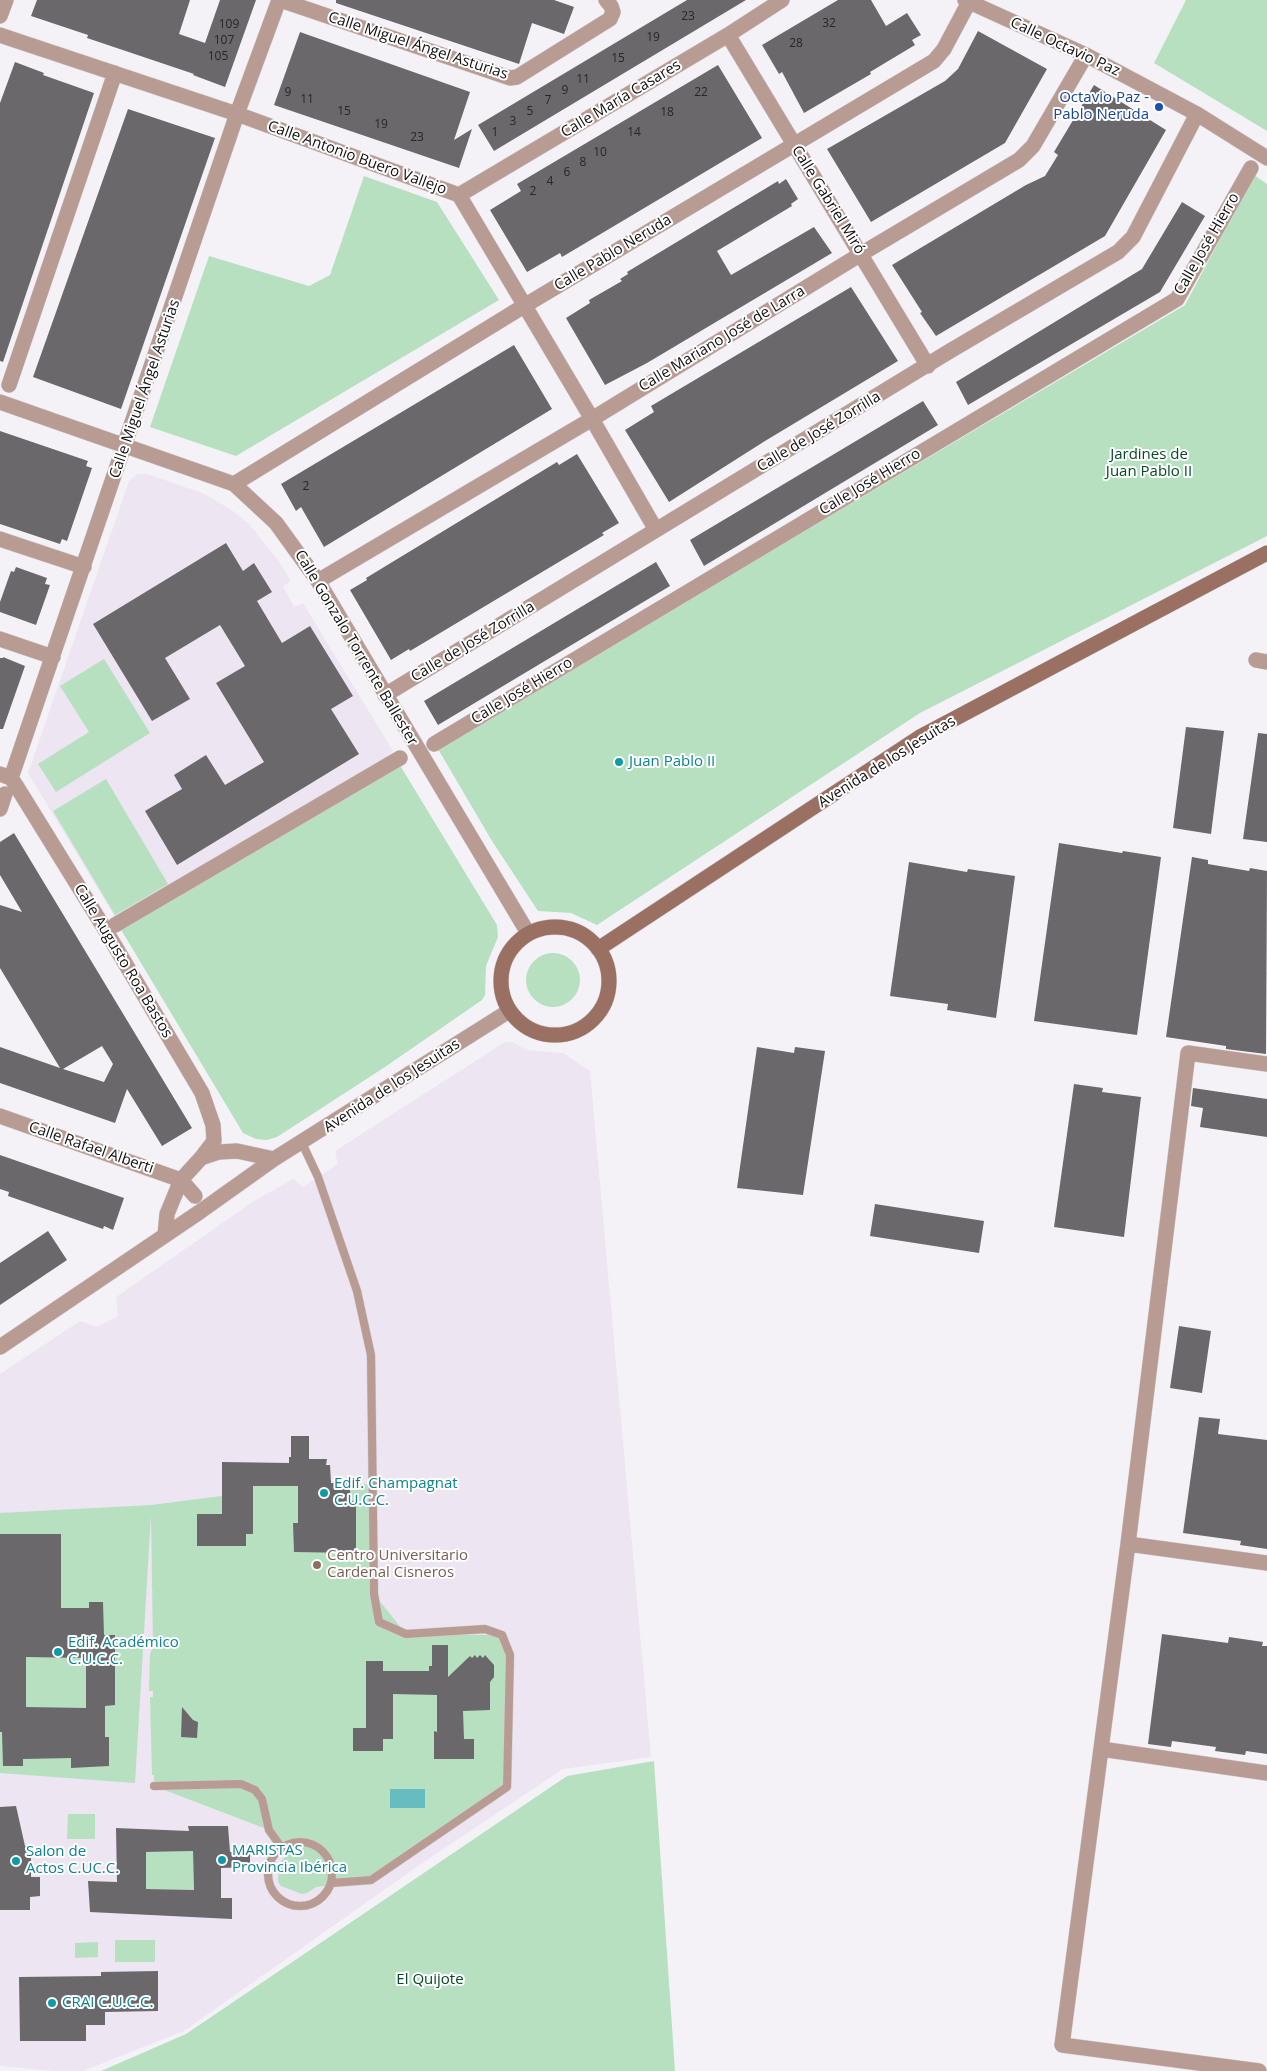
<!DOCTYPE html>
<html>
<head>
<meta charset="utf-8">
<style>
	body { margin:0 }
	canvas { display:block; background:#f5f2f7 }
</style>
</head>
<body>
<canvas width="1267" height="2071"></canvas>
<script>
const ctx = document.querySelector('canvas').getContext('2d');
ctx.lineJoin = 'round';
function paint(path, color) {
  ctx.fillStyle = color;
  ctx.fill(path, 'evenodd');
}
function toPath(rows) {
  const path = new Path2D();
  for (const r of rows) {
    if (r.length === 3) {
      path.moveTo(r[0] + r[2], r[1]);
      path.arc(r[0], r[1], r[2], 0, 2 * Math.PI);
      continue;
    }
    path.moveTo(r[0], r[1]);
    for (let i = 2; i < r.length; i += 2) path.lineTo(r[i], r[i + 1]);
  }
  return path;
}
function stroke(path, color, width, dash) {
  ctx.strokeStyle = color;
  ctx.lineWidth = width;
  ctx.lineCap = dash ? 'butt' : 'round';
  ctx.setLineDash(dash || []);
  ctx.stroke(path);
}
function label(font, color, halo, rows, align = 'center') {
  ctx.font = font + ' "Open Sans",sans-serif';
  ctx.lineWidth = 4;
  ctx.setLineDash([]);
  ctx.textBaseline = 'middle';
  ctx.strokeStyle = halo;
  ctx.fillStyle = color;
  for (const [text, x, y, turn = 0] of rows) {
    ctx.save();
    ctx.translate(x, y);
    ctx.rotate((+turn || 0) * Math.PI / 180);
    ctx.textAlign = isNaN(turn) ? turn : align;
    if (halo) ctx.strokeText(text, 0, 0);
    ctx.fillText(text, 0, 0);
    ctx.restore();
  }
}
const built = toPath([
	[137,474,148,474,202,493,229,508,249,524,278,560,291,581,283,586,294,607,303,603,393,751,385,758,116,919,28,773,129,481],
	[505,1042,512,1042,528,1050,563,1053,590,1071,651,1757,563,1769,418,1866,184,2031,83,2071,55,2071,0,2066,0,1374,80,1321,97,1327,118,1316,116,1297,254,1201,293,1179,303,1187,338,1164,335,1151]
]);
const green = toPath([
	[1186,0,1267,0,1267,131,1154,63],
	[1254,175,1267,184,1267,536,920,713,597,925,571,913,538,911,492,841,438,749,1185,305],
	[364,176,437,202,499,300,236,456,150,427,209,256,309,286,330,275],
	[104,659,150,733,56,792,38,764,89,732,60,686],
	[398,762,497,925,498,937,486,966,485,995,482,1000,385,1067,277,1137,267,1140,256,1139,243,1133,120,928],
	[106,779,168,884,115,915,53,811],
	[553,980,27],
	[372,1484,374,1594,406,1634,502,1635,510,1655,507,1787,371,1880,316,1887,307,1893,302,1894,281,1886,278,1882,279,1866,282,1860,287,1855,269,1830,154,1786,154,1775,152,1775,150,1697,153,1697,153,1691,149,1691,150,1654,153,1647,151,1515,135,1783,0,1773,0,1513,151,1505,253,1492,253,1486],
	[654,1761,675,2071,101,2071,186,2034,567,1776],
	[68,1814,95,1814,95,1839,67,1839],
	[193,1851,194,1890,146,1889,146,1852],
	[115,1940,155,1940,155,1962,115,1962],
	[98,1942,98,1957,75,1958,75,1943]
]);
const water = toPath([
	[390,1789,425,1789,425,1808,390,1808]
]);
const building = toPath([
	[37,0,190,0,179,34,205,43,220,0,256,0,225,87,193,75,194,74,87,38,88,35,31,16],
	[336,0,554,0,574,7,564,34,532,23,519,64,336,3],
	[687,0,746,0,494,151,478,125],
	[838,0,871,0,886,26,907,13,921,35,912,40,915,45,870,72,871,74,804,113,782,72,779,74,762,45],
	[978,31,1047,69,1005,143,871,222,827,149,945,81,958,69],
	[300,32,470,92,454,140,472,129,459,168,274,105],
	[15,62,44,73,43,75,94,93,3,362,0,361,0,103],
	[718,65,762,138,562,257,560,253,527,272,490,210,521,191,517,184],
	[1094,85,1166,130,1105,236,936,336,920,313,922,312,892,265,1026,185,1045,176,1058,155,1054,152],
	[128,109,215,138,121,409,33,377],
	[786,179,798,199,791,204,792,206,717,251,731,275,814,227,832,253,647,363,605,385,566,318,590,303,589,300,622,281,620,279,628,274,627,272,778,181,779,184],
	[1182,202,1205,216,1160,292,968,405,956,382,1142,269],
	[851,287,898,361,765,441,669,502,625,430,654,412,651,406],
	[514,345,552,409,324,547,301,507,296,511,281,484],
	[923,401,938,425,704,566,690,540],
	[0,431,88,461,86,466,92,468,67,541,62,539,60,544,0,524],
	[577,454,619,523,602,533,604,535,410,651,409,649,391,660,350,590,367,580,366,578,557,462,559,465],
	[226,543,243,571,254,563,272,592,257,601,282,643,310,626,353,696,331,709,359,754,177,865,145,811,182,789,174,775,206,755,225,785,264,762,216,683,245,666,220,625,165,658,190,699,152,721,93,624],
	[656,562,670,586,438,725,424,701],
	[16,567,47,578,45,584,50,585,36,625,0,612,0,602,11,571,14,572],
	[3,657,25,666,3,729,0,729,0,658,3,658],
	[1186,727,1224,731,1211,834,1173,828],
	[1258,733,1267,734,1267,842,1243,839],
	[14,833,192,1128,162,1146,127,1089,115,1123,0,1083,0,1047,60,1068,0,968,0,905,22,912,0,875,0,842],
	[102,1046,113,1064,104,1082,63,1069],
	[1059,843,1122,853,1123,851,1161,857,1137,1035,1034,1021],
	[1192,857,1208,860,1208,864,1249,871,1250,868,1267,871,1266,1054,1226,1049,1226,1046,1166,1037],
	[909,862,967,872,968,869,1015,876,996,1018,947,1010,948,1004,890,996],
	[757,1047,794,1053,795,1047,825,1051,803,1195,737,1188],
	[1074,1084,1103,1088,1102,1092,1141,1097,1124,1237,1054,1227],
	[1193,1088,1267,1099,1267,1137,1200,1127,1203,1108,1191,1106],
	[0,1155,124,1198,113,1230,104,1226,103,1229,8,1196,9,1192,0,1189],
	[875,1204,984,1221,979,1253,870,1236],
	[48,1231,67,1260,0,1305,0,1263],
	[1179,1326,1211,1331,1202,1393,1170,1388],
	[1199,1417,1220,1419,1218,1434,1267,1440,1267,1549,1240,1545,1241,1541,1183,1533],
	[291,1436,309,1436,309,1459,327,1459,326,1465,330,1465,331,1483,350,1483,350,1500,356,1502,356,1553,294,1552,293,1523,298,1523,298,1486,253,1486,253,1534,246,1534,246,1546,197,1546,197,1514,222,1514,222,1462,289,1463,289,1457,291,1457],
	[0,1534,61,1534,61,1608,89,1608,89,1602,103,1602,104,1635,115,1635,115,1705,105,1706,105,1737,109,1737,109,1766,71,1768,71,1758,23,1759,23,1766,3,1766,2,1732,0,1732],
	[26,1657,86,1658,86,1708,26,1707],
	[1162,1634,1228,1643,1229,1637,1263,1642,1262,1646,1267,1646,1267,1754,1246,1751,1245,1755,1215,1751,1216,1747,1172,1741,1171,1747,1148,1744],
	[432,1645,448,1645,448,1677,470,1656,472,1658,475,1655,477,1658,480,1655,483,1658,485,1655,494,1665,494,1677,490,1682,490,1710,463,1711,464,1739,474,1739,474,1759,434,1759,434,1731,437,1732,437,1695,393,1694,393,1739,383,1739,383,1751,353,1751,353,1728,366,1728,366,1661,383,1661,383,1671,429,1671,429,1666,432,1666],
	[182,1707,193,1720,198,1722,197,1738,181,1737],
	[16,1806,25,1846,31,1846,31,1877,40,1877,40,1896,30,1897,30,1910,0,1910,0,1807],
	[188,1826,228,1826,230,1852,250,1852,250,1867,221,1868,221,1898,232,1898,232,1919,90,1912,88,1881,117,1882,116,1828,189,1831],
	[193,1851,194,1890,146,1889,146,1852],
	[158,1971,158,2011,105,2012,105,2025,86,2025,86,2041,20,2041,19,1977,101,1976,101,1972]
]);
const lane = toPath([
	[302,1143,318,1177,357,1291,371,1355,374,1594,379,1622,406,1634,485,1629,502,1635,510,1655,507,1787,371,1880,331,1883],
	[154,1786,241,1784,255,1790,262,1799,269,1830,282,1848],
	[300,1874,32]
]);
const street = toPath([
	[280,0,510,78,517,77,610,19,613,12,611,6,606,0],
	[965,0,1086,55,1197,114,1267,158],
	[0,16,6,0],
	[0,35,237,114,459,195,592,419,656,530],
	[728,35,928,366],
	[459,195,728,35,782,0],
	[9,385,115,73],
	[0,402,234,484,276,523,318,581,528,933],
	[234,484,524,306,934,61,944,49,969,2],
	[0,539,84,567],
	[318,581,592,419,861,254,1019,160,1033,146,1086,55],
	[0,639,53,657],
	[1256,660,1267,662],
	[385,695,950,351,1118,252,1133,237,1197,114],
	[434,744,1177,299,1251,168],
	[0,774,11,778,17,787,106,931,202,1093,213,1125,214,1141,201,1158],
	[11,778,237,114,279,0],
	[0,809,5,794],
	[115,925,400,758],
	[0,1116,181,1180,195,1196],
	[165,1235,167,1214,181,1180,201,1158,219,1152,237,1151,274,1159],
	[0,1347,201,1211,274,1159,509,1011],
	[1128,1544,1267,1563],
	[1101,1749,1267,1773],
	[1259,2071,1062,2045,1128,1544,1188,1053,1267,1064]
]);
const secondary = toPath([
	[555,981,54],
	[598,949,920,737,1267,553]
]);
const markers = [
	[1159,107,5,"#1a4fb4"],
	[619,762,5,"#0f9aa8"],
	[324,1493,5,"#0f9aa8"],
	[317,1565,5,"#8d6e63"],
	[58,1652,5,"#0f9aa8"],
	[222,1860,5,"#0f9aa8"],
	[16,1861,5,"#0f9aa8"],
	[52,2003,5,"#0f9aa8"]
];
const numberNames = [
	["23",688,17],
	["32",829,24],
	["109",229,25],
	["19",653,38],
	["107",224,41],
	["28",796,44],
	["105",218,57],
	["15",618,59],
	["11",583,80],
	["9",565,91],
	["9",288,93],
	["22",701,93],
	["11",307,100],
	["7",548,101],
	["15",344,112],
	["5",530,112],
	["18",667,113],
	["3",513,122],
	["19",381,125],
	["1",495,133],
	["14",634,133],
	["23",417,138],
	["10",600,153],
	["8",583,163],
	["6",567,173],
	["4",550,182],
	["2",533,192],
	["2",306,487]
];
const streetNames = [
	["Calle Miguel Ángel Asturias",418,46,18],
	["Calle Octavio Paz",1065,47,25],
	["Calle María Casares",621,99,-31],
	["Calle Antonio Buero Vallejo",357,158,20],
	["Calle Gabriel Miró",828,200,58],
	["Calle José Hierro",1207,244,-60],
	["Calle Pablo Neruda",613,253,-31],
	["Calle Mariano José de Larra",722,339,-31],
	["Calle Miguel Ángel Asturias",145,389,-71],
	["Calle de José Zorrilla",819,432,-31],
	["Calle José Hierro",870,482,-31],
	["Calle de José Zorrilla",473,642,-31],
	["Calle Gonzalo Torrente Ballester",356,648,59],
	["Calle José Hierro",522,691,-31],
	["Avenida de los Jesuitas",887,762,-32],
	["Calle Augusto Roa Bastos",123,961,59],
	["Avenida de los Jesuitas",392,1086,-33],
	["Calle Rafael Alberti",91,1148,19]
];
const transitNames = [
	["Octavio Paz -",1149,98],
	["Pablo Neruda",1149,115]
];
const parkNames = [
	["Jardines de",1149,455],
	["Juan Pablo II",1149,472],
	["El Quijote",430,1980]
];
const cultureNames = [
	["Juan Pablo II",629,762],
	["Edif. Champagnat",334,1484],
	["C.U.C.C.",334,1501],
	["Edif. Académico",68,1643],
	["C.U.C.C.",68,1660],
	["MARISTAS",232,1851],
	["Provincia Ibérica",232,1868],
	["Salon de",26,1852],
	["Actos C.UC.C.",26,1869],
	["CRAI C.U.C.C.",62,2003]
];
const educationNames = [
	["Centro Universitario",327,1556],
	["Cardenal Cisneros",327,1573]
];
paint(built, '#ede5f1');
paint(green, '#b6e0c0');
paint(water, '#66bcc1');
paint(building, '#6b686c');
stroke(lane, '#d1ced2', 9);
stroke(street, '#d1ced2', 16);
stroke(secondary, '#d1ced2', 16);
stroke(lane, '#b89b92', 8);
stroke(street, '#b89b92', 15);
stroke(secondary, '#9a7063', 15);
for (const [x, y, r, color] of markers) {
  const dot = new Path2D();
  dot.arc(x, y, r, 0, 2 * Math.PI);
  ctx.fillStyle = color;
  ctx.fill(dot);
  stroke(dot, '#fff', 2);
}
label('12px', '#282628', null, numberNames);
label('15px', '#111011', '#fff', streetNames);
label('15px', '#164399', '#fff', transitNames, 'right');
label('15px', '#044923', '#fff', parkNames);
label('15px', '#0d838f', '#fff', cultureNames, 'left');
label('15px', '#785e54', '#fff', educationNames, 'left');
</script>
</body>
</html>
